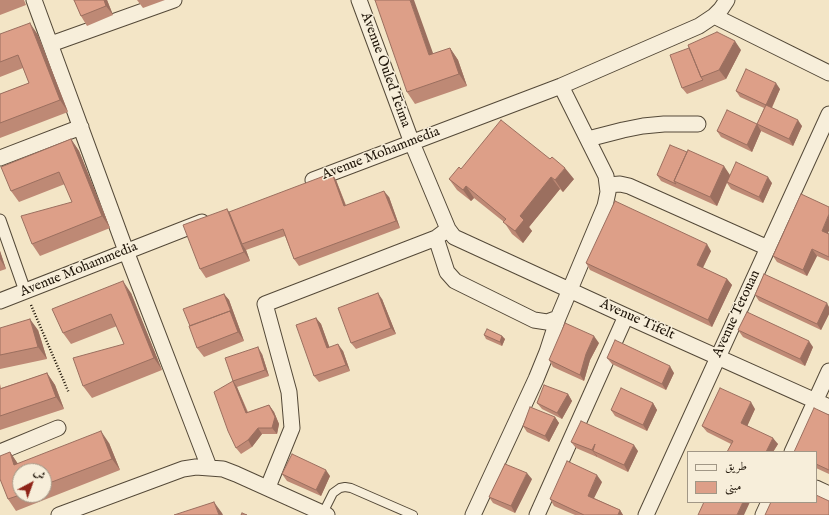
<!DOCTYPE html>
<html>
<head>
<meta charset="utf-8">
<style>
	body { margin:0 }
	#map { position:relative; width:829px; height:515px; overflow:hidden; background:#f3e5c6; font-family:"IM FELL English",Amiri,serif }
	canvas { display:block }
	.legend { position:absolute; left:687px; top:451px; width:130px; height:52px; box-sizing:border-box; background:#f7eeda; border:1px solid #a19786; margin:0; padding:5px 7px; list-style:none; font-size:12px; color:#1f1509 }
	.legend li { display:flex; align-items:center; gap:8px; height:20px }
	.legend b { width:20px; border:1px solid #a19786 }
	.north { position:absolute; left:12px; top:463px; width:40px; height:40px; box-sizing:border-box; background:#f7eeda; border:1px solid #a19786; border-radius:50%; rotate:41deg; font-size:11px; font-weight:700; line-height:16px; text-align:center; color:#1f1509 }
	.north::after { content:''; display:block; margin:auto; width:14px; height:18px; background:#8f2418; clip-path:polygon(50% 0,100% 100%,50% 72%,0 100%) }
</style>
</head>
<body>
<div id="map">
<canvas width="829" height="515"></canvas>
<ul class="legend">
<li><b style="height:5px;background:#f7eeda"></b>طريق</li>
<li><b style="height:11px;background:#dd9f88"></b>مبنى</li>
</ul>
<div class="north">ش</div>
</div>
<script>
const ctx = document.querySelector('canvas').getContext('2d');
ctx.lineJoin = 'round';
function toPath(rows) {
  const path = new Path2D();
  for (const r of rows) {
    path.moveTo(r[0], r[1]);
    for (let i = 2; i < r.length; i += 2) path.lineTo(r[i], r[i + 1]);
  }
  return path;
}
function stroke(path, color, width, dash) {
  ctx.strokeStyle = color;
  ctx.lineWidth = width;
  ctx.lineCap = dash ? 'butt' : 'round';
  ctx.setLineDash(dash || []);
  ctx.stroke(path);
}
function paint(path, color) {
  ctx.fillStyle = color;
  ctx.fill(path, 'evenodd');
}
function label(font, color, halo, rows, align = 'center') {
  ctx.font = font + ' "IM FELL English",serif';
  ctx.lineWidth = 3;
  ctx.setLineDash([]);
  ctx.textBaseline = 'middle';
  ctx.strokeStyle = halo;
  ctx.fillStyle = color;
  for (const [text, x, y, turn = 0] of rows) {
    ctx.save();
    ctx.translate(x, y);
    ctx.rotate((+turn || 0) * Math.PI / 180);
    ctx.textAlign = isNaN(turn) ? turn : align;
    if (halo) ctx.strokeText(text, 0, 0);
    ctx.fillText(text, 0, 0);
    ctx.restore();
  }
}
const path = toPath([
	[31,305,69,393]
]);
const service = toPath([
	[323,513,333,493,340,488,345,487,351,488,413,515]
]);
const pedestrian = toPath([
	[0,220,25,291]
]);
const minor = toPath([
	[34,0,126,251,209,467],
	[359,0,412,143,448,229,454,237,626,316,829,407],
	[714,16,829,73],
	[51,44,174,0],
	[588,139,623,130,643,126,664,124,698,124],
	[0,158,81,127],
	[313,180,561,86,699,26,714,16,721,9,727,0],
	[608,185,620,184,629,186,768,248],
	[436,238,447,272,455,281,534,320,547,322,558,318,605,206,608,192,606,176,561,86],
	[0,301,202,222],
	[0,452,58,428],
	[792,452,829,371],
	[268,487,292,428,289,392,265,304,436,238,444,232],
	[816,488,829,494],
	[59,515,183,469,196,467,223,469,236,474,327,515],
	[473,515,536,379,547,352,558,318],
	[537,515,626,316],
	[646,515,829,114],
	[763,515,769,502]
]);
const wall = toPath([
	[0,0,24,0,26,5,0,15],
	[74,0,107,0,113,15,87,26,81,16],
	[137,0,165,0,143,8],
	[0,34,38,35,68,112,0,138,0,94,29,83,23,68,0,77],
	[450,48,458,60,467,86,415,104,407,92,433,54],
	[741,50,726,79,687,94,682,88],
	[780,89,772,108,802,126,793,146,761,131,752,152,721,137,717,131,757,124,764,108,740,97,736,91],
	[71,139,79,151,110,228,40,256,32,244,72,202,65,184,19,202,11,191],
	[461,169,574,179,563,192,560,189,529,227,532,231,523,243,512,234,504,222,474,198,471,201,457,190,449,179],
	[657,175,730,175,772,183,763,203,731,189,727,183,717,206,661,181],
	[336,180,346,205,389,197,400,228,299,266,294,259,285,236,246,250,250,261,206,278,200,269,229,212],
	[828,233,829,234,829,261,817,256,807,276,777,262,773,256],
	[0,251,6,269,0,271],
	[711,251,703,268,727,279,732,285,712,327,590,270,586,263],
	[131,293,162,370,92,398,83,386,124,344,117,326,71,344,63,333],
	[224,294,229,300,244,341,204,357,197,348],
	[755,295,829,307,829,314,821,330,759,301],
	[382,299,396,334,356,349,351,343],
	[316,318,321,324,329,347,343,351,350,371,319,382,314,376],
	[0,328,38,330,47,359,0,369],
	[738,330,813,347,805,366,743,337],
	[484,335,502,336,505,339,502,346,486,339],
	[599,343,590,360,584,381,553,367,549,360],
	[262,354,269,376,237,387,248,412,269,405,274,412,279,424,277,434,262,434,252,447,241,454,236,448,233,381],
	[607,358,674,373,666,390,612,364],
	[47,373,55,385,64,409,0,430,0,384,1,388],
	[568,394,572,401,562,419,542,409,537,403],
	[653,403,657,410,647,431,615,416,611,410],
	[755,409,747,425,778,444,773,452,727,452,731,444,707,432,702,426],
	[829,415,829,474,816,468,816,452],
	[555,417,559,423,549,442,527,432,523,426],
	[571,442,638,451,628,472,597,457,597,456,597,457,576,448],
	[109,443,120,470,16,511,8,499,10,452,18,464],
	[20,471,44,471,44,495,20,495],
	[282,474,330,476,321,496,287,481],
	[532,479,515,513,493,503,489,497],
	[602,482,594,498,620,510,623,515,575,515,554,506,550,499]
]);
const shadedWall = toPath([
	[104,0,107,0,113,15,106,6],
	[410,0,414,0,438,67,429,55],
	[30,23,38,35,68,112,60,100],
	[735,41,741,50,726,79,719,70],
	[450,48,458,60,467,86,459,74],
	[776,83,780,89,770,111,766,105],
	[798,120,802,126,793,146,789,139],
	[757,124,761,131,752,152,747,145],
	[71,139,79,151,110,228,102,216],
	[724,166,730,175,717,206,710,197],
	[565,168,574,179,563,192,555,180],
	[332,173,336,180,348,212,344,206],
	[551,177,560,189,529,227,532,231,523,243,515,231,520,216],
	[768,177,772,183,763,203,759,197],
	[466,186,474,198,471,201,463,190],
	[384,191,389,197,400,228,396,221],
	[227,209,234,218,242,244,246,250,250,261,244,252],
	[829,214,829,231,826,237,822,231],
	[707,244,711,251,701,271,697,265],
	[812,249,817,256,807,276,803,270],
	[0,251,6,269,0,259],
	[727,279,732,285,712,327,708,320],
	[123,281,131,293,162,370,154,358],
	[378,293,382,299,396,334,391,328],
	[224,294,229,300,244,341,238,332],
	[827,303,829,307,829,314,821,330,817,324],
	[316,318,321,324,332,354,327,348],
	[30,319,38,330,47,359,38,347],
	[502,336,505,339,502,346,500,342],
	[594,336,599,343,590,360,584,381,580,375,586,354],
	[809,341,813,347,805,366,800,359],
	[338,344,343,351,350,371,346,365],
	[258,347,262,354,269,376,265,370],
	[670,366,674,373,666,390,662,384],
	[47,373,55,385,64,409,56,397],
	[233,381,237,387,250,419,246,413],
	[568,394,572,401,562,419,557,413],
	[751,402,755,409,746,429,741,423],
	[653,403,657,410,647,431,643,425],
	[269,405,274,412,279,424,277,434,272,428],
	[555,417,559,423,549,442,545,436],
	[258,428,262,434,252,447,248,440],
	[101,431,109,443,120,470,112,459],
	[773,438,778,444,773,452,766,452],
	[595,444,593,451,597,456,597,457,592,450],
	[634,445,638,451,628,472,624,465],
	[10,452,18,464,14,465],
	[326,470,330,476,321,496,316,490],
	[527,473,532,479,515,513,511,506],
	[597,475,602,482,592,502,588,496],
	[214,502,222,513,223,515,219,515],
	[743,502,750,502,744,515,737,515],
	[620,510,623,515,618,515]
]);
const building = toPath([
	[74,0,104,0,106,6,81,16,74,0],
	[375,0,410,0,429,55,450,48,459,74,407,92,375,0],
	[30,23,60,100,0,123,0,94,29,83,18,55,0,62,0,34,30,23],
	[717,32,735,41,719,70,701,77,688,45,717,32],
	[689,48,701,77,703,80,682,88,670,55,689,48],
	[746,69,776,83,766,105,736,91,746,69],
	[766,105,798,120,789,139,757,124,766,105],
	[727,110,757,124,747,145,717,131,727,110],
	[501,120,550,159,552,157,565,168,555,180,551,177,520,216,524,220,515,231,503,222,506,219,466,186,463,190,449,179,459,167,461,169,501,120],
	[71,139,102,216,32,244,21,216,72,202,59,172,11,191,1,167,71,139],
	[670,145,687,152,674,181,676,184,657,175,670,145],
	[688,150,724,166,710,197,674,181,688,150],
	[736,162,768,177,759,197,727,182,736,162],
	[332,173,344,206,384,191,396,221,294,259,283,229,242,244,229,212,332,173],
	[801,194,829,207,829,214,822,231,829,234,829,257,812,249,803,270,773,256,801,194],
	[615,201,707,244,697,265,727,279,708,320,586,263,615,201],
	[227,209,244,252,200,269,183,225,227,209],
	[764,274,827,303,817,324,755,295,764,274],
	[123,281,154,358,83,386,73,358,124,344,111,314,63,333,52,309,123,281],
	[378,293,391,328,351,343,338,308,378,293],
	[224,294,232,314,230,311,190,326,183,309,224,294],
	[230,311,238,332,197,348,189,326,230,311],
	[747,312,809,341,800,359,738,330,747,312],
	[316,318,327,348,338,344,346,365,314,376,296,325,316,318],
	[30,319,38,347,0,355,0,328,30,319],
	[565,323,594,336,586,354,580,375,549,360,565,323],
	[487,329,502,336,500,342,484,335,487,329],
	[615,340,670,366,662,384,607,358,615,340],
	[258,347,265,370,233,381,225,358,258,347],
	[47,373,56,397,0,416,0,389,47,373],
	[233,381,246,413,269,405,275,417,272,428,258,428,248,440,236,448,228,431,214,392,233,381],
	[544,385,568,394,557,413,537,403,544,385],
	[621,388,653,403,643,425,611,410,621,388],
	[720,388,751,402,741,423,773,438,766,452,727,452,733,441,702,426,720,388],
	[530,407,555,417,545,436,523,426,530,407],
	[814,408,829,415,829,470,816,464,816,452,794,452,814,408],
	[581,421,634,445,624,465,593,451,595,444,592,450,571,442,581,421],
	[101,431,112,459,44,485,44,471,20,471,20,495,8,499,0,479,0,456,10,452,14,465,101,431],
	[292,454,326,470,316,490,282,474,292,454],
	[567,461,597,475,588,496,620,510,618,515,584,515,550,499,567,461],
	[505,464,527,473,511,506,489,497,505,464],
	[816,495,829,501,829,515,765,515,771,502,816,502,816,495],
	[214,502,219,515,174,515,214,502],
	[704,502,743,502,737,515,698,515,704,502],
	[242,513,247,515,241,515,242,513]
]);
const streetNames = [
	["Avenue Ouled Teima",385,70,70],
	["Avenue Mohammedia",381,154,-21],
	["Avenue Mohammedia",79,270,-22],
	["Avenue Tetouan",737,314,-65],
	["Avenue Tifelt",637,320,24]
];
stroke(service, '#544938', 10);
stroke(pedestrian, '#544938', 13);
stroke(minor, '#544938', 17);
stroke(path, '#1f1509', 2.5, [1, 2]);
stroke(service, '#f7eeda', 8);
stroke(pedestrian, '#f7eeda', 11);
stroke(minor, '#f7eeda', 15);
paint(wall, '#be8975');
paint(shadedWall, '#9b6f5f');
paint(building, '#dd9f88');
stroke(building, '#9b6f5f', 1);
label('14px', '#1f1509', '#f7eeda', streetNames);
</script>
</body>
</html>
